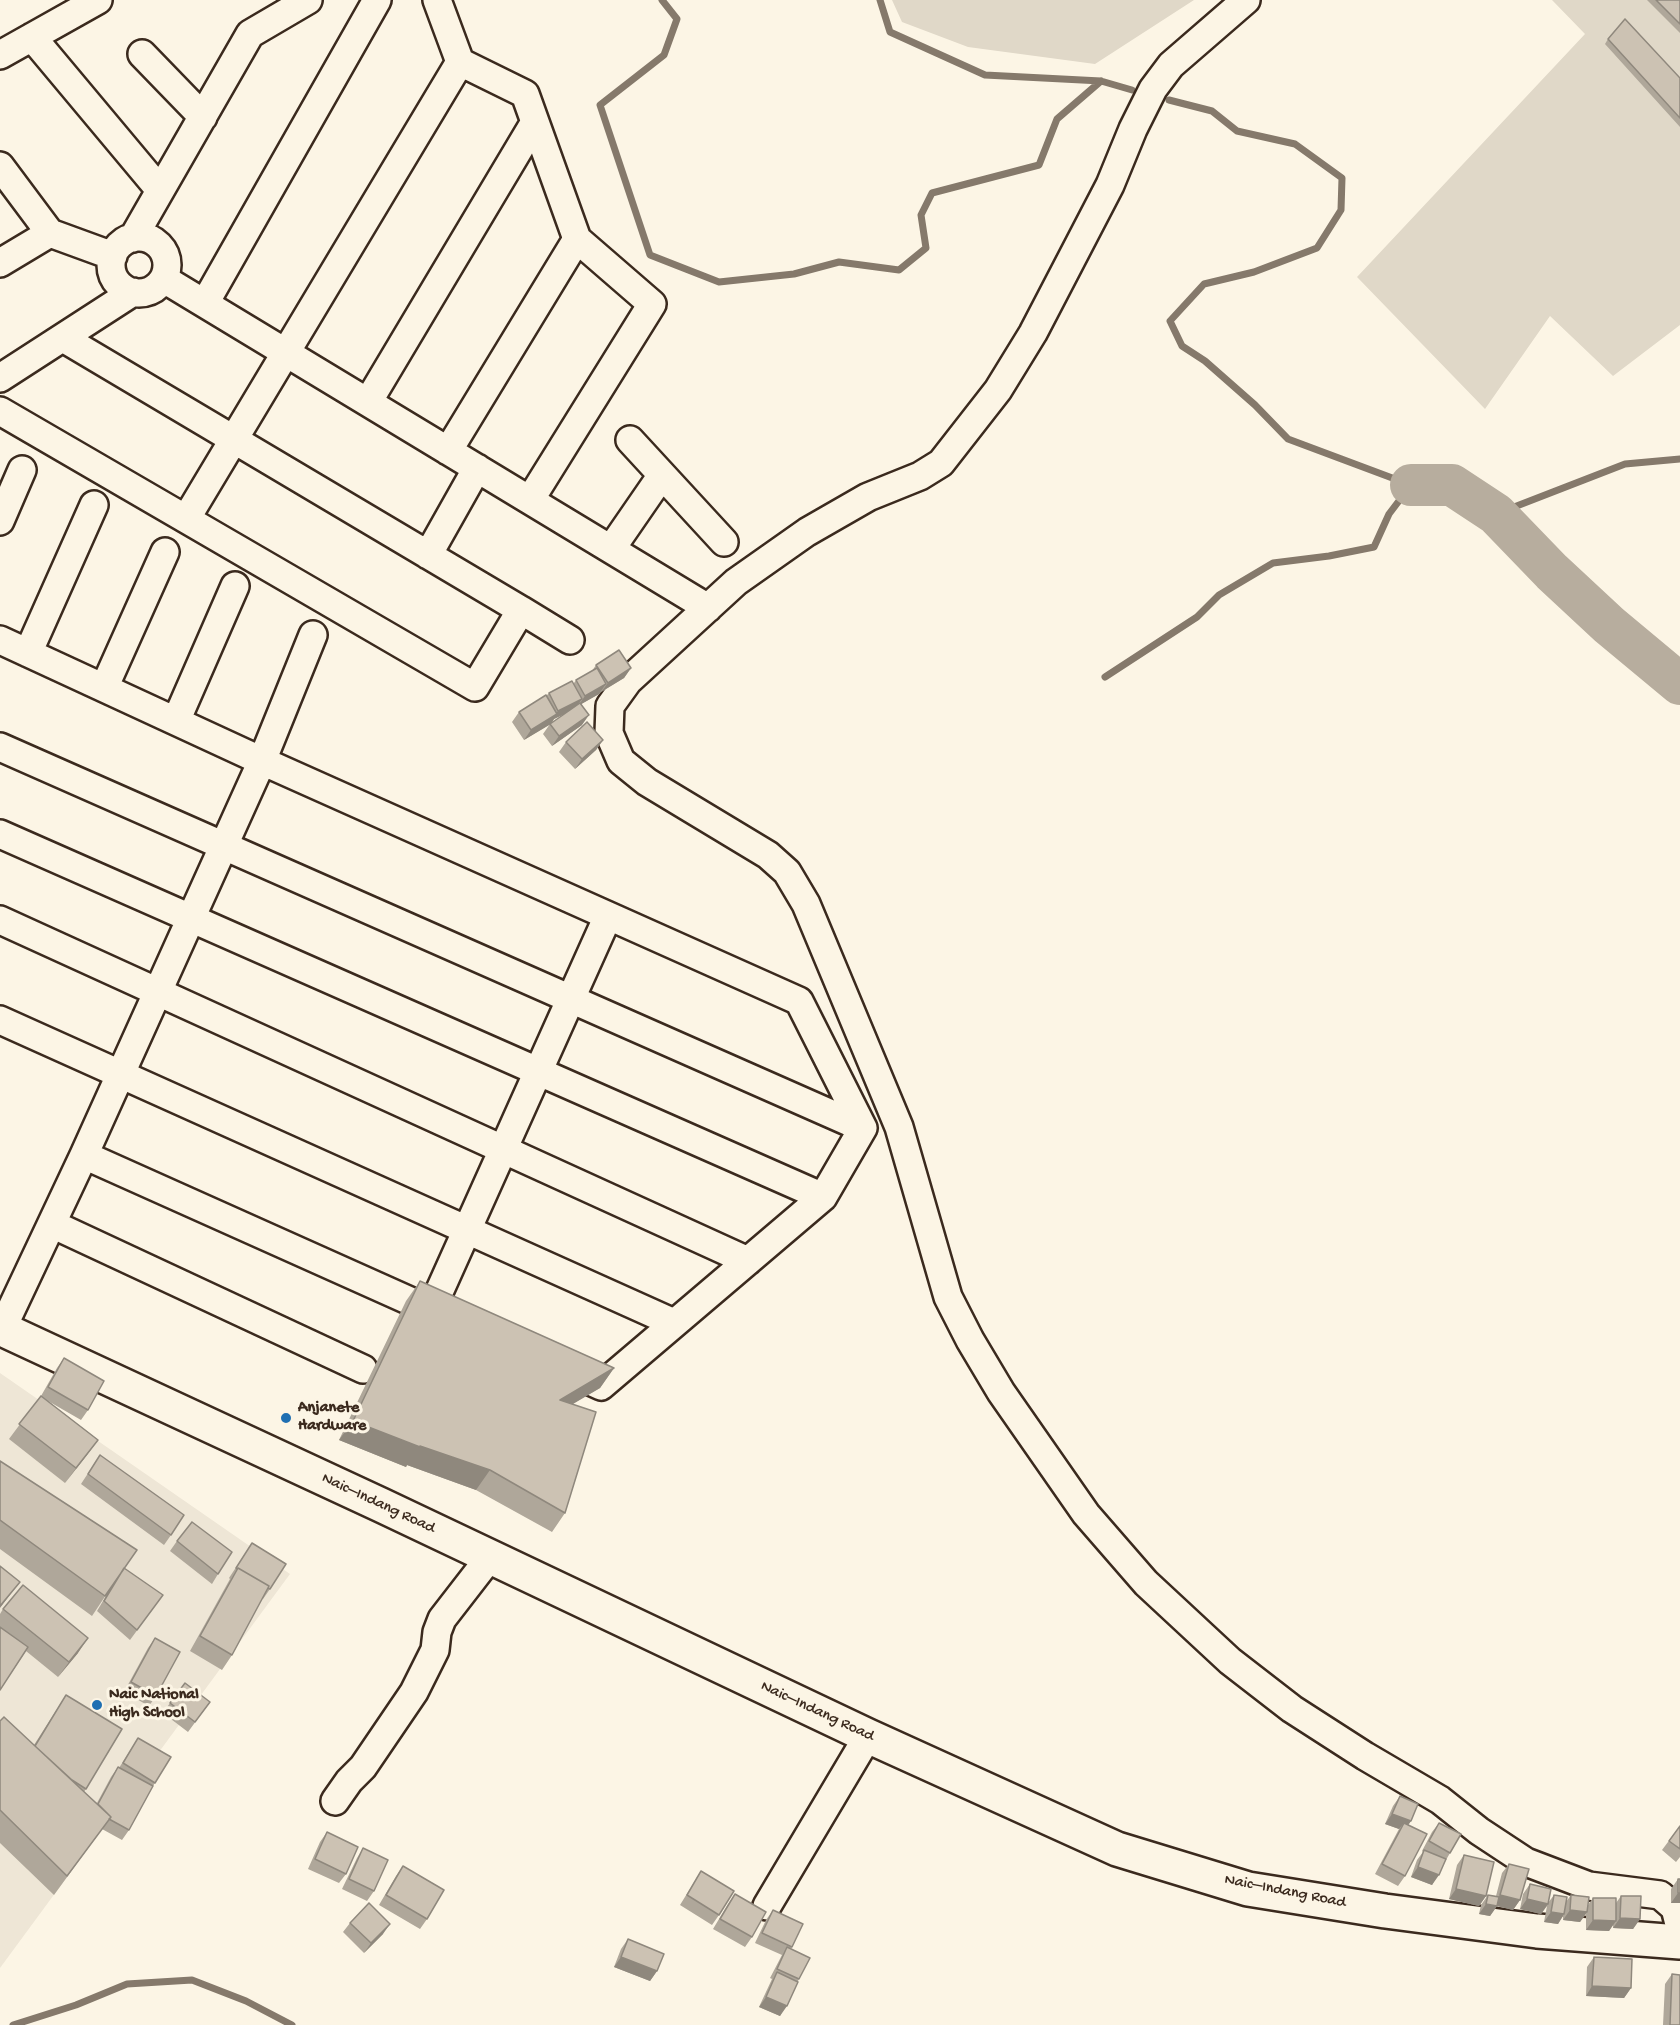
<!DOCTYPE html>
<html>
<head>
<meta charset="utf-8">
<style>
	body { margin:0 }
	canvas { display:block; background:#fcf5e5 }
</style>
</head>
<body>
<canvas width="1680" height="2025"></canvas>
<script>
const ctx = document.querySelector('canvas').getContext('2d');
ctx.lineJoin = 'round';
function paint(path, color) {
  ctx.fillStyle = color;
  ctx.fill(path, 'evenodd');
}
function toPath(rows) {
  const path = new Path2D();
  for (const r of rows) {
    if (r.length === 3) {
      path.moveTo(r[0] + r[2], r[1]);
      path.arc(r[0], r[1], r[2], 0, 2 * Math.PI);
      continue;
    }
    path.moveTo(r[0], r[1]);
    for (let i = 2; i < r.length; i += 2) path.lineTo(r[i], r[i + 1]);
  }
  return path;
}
function stroke(path, color, width, dash) {
  ctx.strokeStyle = color;
  ctx.lineWidth = width;
  ctx.lineCap = dash ? 'butt' : 'round';
  ctx.setLineDash(dash || []);
  ctx.stroke(path);
}
function label(font, color, halo, rows, align = 'center') {
  ctx.font = font + ' "Gochi Hand",sans-serif';
  ctx.lineWidth = 6;
  ctx.setLineDash([]);
  ctx.textBaseline = 'middle';
  ctx.strokeStyle = halo;
  ctx.fillStyle = color;
  for (const [text, x, y, turn = 0] of rows) {
    ctx.save();
    ctx.translate(x, y);
    ctx.rotate((+turn || 0) * Math.PI / 180);
    ctx.textAlign = isNaN(turn) ? turn : align;
    if (halo) ctx.strokeText(text, 0, 0);
    ctx.fillText(text, 0, 0);
    ctx.restore();
  }
}
const built = toPath([
	[0,1373,290,1574,0,1968]
]);
const green = toPath([
	[892,0,1194,0,1095,64,968,47,902,22],
	[1552,0,1680,0,1680,325,1613,376,1550,316,1485,409,1357,277,1585,34]
]);
const stream = toPath([
	[662,0,677,19,664,55,600,105,650,255,719,282,794,274,839,262,899,270,926,248,921,215,932,193,1039,165,1057,119,1101,81],
	[880,0,890,32,985,75,1101,81,1132,90],
	[1496,514,1625,464,1680,459],
	[1105,677,1197,617,1219,595,1273,563,1329,556,1374,547,1389,514,1411,485,1288,439,1255,405,1205,361,1182,346,1170,321,1204,284,1254,272,1317,248,1341,210,1342,178,1295,144,1237,131,1212,111,1169,100],
	[13,2025,76,2005,127,1984,192,1980,246,2001,292,2025]
]);
const river = toPath([
	[1411,485,1452,485,1496,514,1552,572,1609,625,1680,684]
]);
const minor = toPath([
	[437,0,460,62,525,94,577,239,652,304,530,500],
	[1246,0,1171,65,1153,89,1133,129,1110,185,1033,333,998,390,941,463,920,476,868,497,807,532,736,582,628,681,610,706,609,733,621,761,647,782,768,855,787,872,806,904,899,1127,948,1297,970,1340,1001,1392,1086,1514,1146,1583,1230,1661,1292,1709,1365,1756,1440,1800,1479,1831,1526,1862,1589,1886,1660,1895,1675,1908,1680,1928],
	[32,37,160,190],
	[142,54,203,117],
	[0,55,98,0],
	[0,166,50,233,113,256],
	[139,265,28],
	[133,238,250,34,308,0],
	[0,263,50,233],
	[164,279,708,608],
	[205,303,377,0],
	[0,378,133,292],
	[368,402,535,122],
	[0,411,475,687,521,610,63,338],
	[630,440,724,542],
	[448,451,577,239],
	[186,519,460,62],
	[0,521,22,470],
	[611,549,662,475],
	[428,555,477,468],
	[521,610,570,640],
	[0,640,262,761,799,1001,863,1128,823,1197,601,1386,570,1372],
	[28,653,94,505],
	[104,688,165,552],
	[176,721,235,586],
	[0,747,863,1128],
	[0,834,823,1197],
	[0,920,748,1261],
	[0,1020,674,1323],
	[84,1155,439,1314],
	[52,1224,363,1369],
	[431,1310,608,916],
	[2,1329,84,1155,262,761,313,635],
	[335,1801,349,1781,363,1767,414,1692,435,1650,437,1632,442,1619,490,1557],
	[767,1906,868,1736]
]);
const secondary = toPath([
	[0,1328,381,1505,868,1736,1117,1849,1248,1889,1385,1911,1537,1931,1680,1942]
]);
const wall = toPath([
	[1647,0,1680,0,1680,33],
	[1608,39,1680,78,1680,127,1605,44],
	[596,665,631,668,624,678,601,692,599,694,581,704,582,725,552,746,543,734,550,724,524,740,512,722,519,712,546,696,549,693,574,683,576,680,592,671],
	[564,714,551,724,554,719],
	[603,740,596,750,575,769,559,752,566,742],
	[420,1281,614,1368,600,1388,572,1404,565,1513,552,1532,476,1490,407,1465,406,1467,339,1440,406,1301],
	[64,1358,88,1410,81,1420,48,1401,98,1440,65,1483,9,1439,41,1396,57,1368],
	[100,1455,171,1535,164,1545,81,1484],
	[0,1461,124,1568,163,1595,130,1640,97,1611,112,1586,92,1616,0,1549],
	[177,1541,218,1574,212,1584,170,1551],
	[252,1543,270,1589,263,1599,262,1599,232,1655,222,1670,190,1651,230,1579,229,1578],
	[3,1609,78,1653,58,1677,26,1651,0,1690,0,1614],
	[155,1638,156,1696,149,1706,124,1692,148,1648],
	[66,1695,122,1729,84,1792,97,1803,111,1777,118,1767,119,1768,138,1738,171,1757,153,1786,129,1830,122,1840,102,1829,54,1895,0,1843,0,1721,34,1745],
	[210,1702,188,1732,163,1713,170,1703],
	[1400,1796,1411,1821,1408,1825,1405,1876,1398,1886,1375,1874,1399,1829,1385,1824,1393,1806],
	[1439,1823,1450,1853,1446,1860,1432,1885,1411,1877,1417,1860,1423,1852,1422,1851,1432,1832],
	[1680,1826,1680,1857,1676,1862,1662,1850],
	[327,1832,346,1874,339,1883,308,1869,320,1842],
	[363,1848,374,1891,367,1901,342,1889,357,1858],
	[1464,1855,1486,1896,1479,1906,1449,1899,1457,1865],
	[1509,1864,1520,1900,1513,1910,1497,1906,1490,1916,1479,1914,1481,1905,1488,1895,1496,1896,1502,1873],
	[403,1866,427,1919,420,1929,379,1905,396,1876],
	[701,1871,719,1915,712,1925,680,1905],
	[1678,1879,1680,1879,1680,1903,1671,1903,1671,1889],
	[1530,1884,1548,1903,1554,1895,1566,1902,1571,1895,1588,1905,1593,1898,1616,1903,1621,1896,1640,1919,1633,1929,1613,1928,1613,1924,1609,1931,1586,1930,1586,1914,1580,1922,1563,1920,1563,1916,1558,1924,1544,1922,1547,1906,1541,1914,1520,1909,1523,1894],
	[735,1894,752,1937,745,1947,713,1929,728,1904],
	[773,1910,792,1947,791,1949,799,1979,780,2016,759,2007,772,1979,770,1978,782,1955,755,1943,766,1920],
	[350,1923,383,1934,364,1953,343,1932],
	[628,1939,657,1971,650,1981,614,1967,621,1949],
	[1594,1957,1631,1988,1624,1998,1586,1996,1587,1967],
	[1672,1974,1680,2025,1663,2025,1665,1984]
]);
const shadedWall = toPath([
	[631,668,624,678,601,692,608,683],
	[606,684,599,694,578,706,585,696],
	[582,699,575,709,554,719,551,724,524,740,531,730,554,716,558,711],
	[589,715,582,725,552,746,559,736],
	[603,740,596,750,575,769,582,759],
	[614,1368,600,1388,546,1420,560,1400],
	[353,1421,420,1446,490,1470,476,1490,407,1465,406,1467,339,1440],
	[98,1440,87,1455,65,1483,76,1468],
	[20,1582,9,1596,0,1608,0,1606],
	[88,1638,78,1653,58,1677,69,1662],
	[1392,1814,1411,1821,1404,1831,1404,1823,1399,1829,1385,1824],
	[1418,1867,1439,1875,1432,1885,1411,1877],
	[1456,1889,1486,1896,1479,1906,1449,1899],
	[1678,1893,1680,1893,1680,1903,1671,1903],
	[1500,1895,1520,1900,1513,1910,1493,1905],
	[1527,1899,1548,1904,1541,1914,1520,1909],
	[1486,1904,1497,1906,1490,1916,1479,1914],
	[1570,1910,1587,1912,1580,1922,1563,1920],
	[1551,1912,1564,1914,1558,1924,1544,1922],
	[1620,1918,1640,1919,1633,1929,1613,1928],
	[1593,1920,1616,1921,1609,1931,1586,1930],
	[390,1924,383,1934,364,1953,371,1943],
	[621,1957,657,1971,650,1981,614,1967],
	[1592,1986,1631,1988,1624,1998,1586,1996],
	[766,1997,787,2006,780,2016,759,2007]
]);
const building = toPath([
	[1656,0,1680,0,1680,24,1656,0],
	[1625,19,1680,78,1680,118,1608,39,1625,19],
	[619,650,631,668,608,683,596,665,619,650],
	[597,668,606,684,585,696,576,680,597,668],
	[572,681,582,699,558,711,549,693,572,681],
	[546,695,557,714,531,730,519,712,546,695],
	[580,703,589,715,559,736,550,724,580,703],
	[587,722,603,740,582,759,566,742,587,722],
	[420,1281,614,1368,560,1400,596,1412,565,1513,490,1470,420,1446,420,1447,353,1421,420,1281],
	[64,1358,104,1381,88,1410,48,1387,64,1358],
	[41,1396,98,1440,76,1468,19,1424,41,1396],
	[100,1455,184,1515,171,1535,88,1474,100,1455],
	[0,1461,137,1550,105,1596,0,1520,0,1461],
	[192,1522,232,1552,218,1574,177,1541,192,1522],
	[252,1543,286,1564,270,1589,268,1588,269,1586,238,1568,237,1569,236,1568,252,1543],
	[0,1566,20,1582,0,1606,0,1566],
	[124,1568,163,1595,137,1630,104,1601,124,1568],
	[238,1568,269,1586,232,1655,200,1636,238,1568],
	[23,1585,88,1638,69,1662,3,1609,23,1585],
	[0,1627,28,1647,0,1690,0,1627],
	[155,1638,180,1652,156,1696,131,1682,155,1638],
	[185,1683,210,1702,195,1722,170,1703,185,1683],
	[66,1695,122,1729,86,1789,72,1780,35,1746,66,1695],
	[4,1717,111,1817,67,1876,0,1810,0,1721,4,1717],
	[138,1738,171,1757,155,1783,123,1763,138,1738],
	[118,1767,153,1786,129,1830,109,1819,111,1817,98,1804,118,1767],
	[1400,1796,1418,1804,1411,1821,1392,1814,1400,1796],
	[1404,1823,1427,1834,1405,1876,1382,1864,1404,1823],
	[1439,1823,1461,1834,1450,1853,1429,1841,1439,1823],
	[1680,1826,1680,1849,1669,1841,1680,1826],
	[327,1832,358,1847,346,1874,315,1859,327,1832],
	[363,1848,388,1860,374,1891,349,1879,363,1848],
	[1424,1850,1446,1859,1439,1875,1418,1867,1424,1850],
	[1464,1855,1494,1862,1486,1896,1456,1889,1464,1855],
	[1509,1864,1529,1869,1520,1900,1500,1895,1509,1864],
	[403,1866,444,1890,427,1919,386,1895,403,1866],
	[701,1871,734,1891,719,1915,687,1895,701,1871],
	[1678,1879,1680,1879,1680,1893,1678,1893,1678,1879],
	[1530,1884,1551,1889,1548,1904,1527,1899,1530,1884],
	[735,1894,766,1912,752,1937,720,1919,735,1894],
	[1488,1895,1499,1897,1497,1906,1486,1904,1488,1895],
	[1554,1895,1567,1897,1564,1914,1551,1912,1554,1895],
	[1571,1895,1589,1897,1587,1912,1570,1910,1571,1895],
	[1621,1896,1641,1896,1640,1919,1620,1918,1621,1896],
	[1593,1898,1616,1898,1616,1921,1593,1920,1593,1898],
	[369,1903,390,1924,371,1943,350,1923,369,1903],
	[773,1910,803,1924,792,1947,762,1933,773,1910],
	[628,1939,664,1954,657,1971,621,1957,628,1939],
	[787,1947,810,1958,799,1979,777,1969,787,1947],
	[1594,1957,1632,1959,1631,1988,1592,1986,1594,1957],
	[777,1972,798,1982,787,2006,766,1997,777,1972],
	[1672,1974,1680,1975,1680,2025,1670,2025,1672,1974]
]);
const markers = [
	[286,1418,6,"#1f6fb2"],
	[97,1705,6,"#1f6fb2"]
];
const poiNames = [
	["Anjanete",298,1409],
	["Hardware",298,1427],
	["Naic National",109,1696],
	["High School",109,1714]
];
const streetNames = [
	["Naic–Indang Road",378,1504,25],
	["Naic–Indang Road",817,1712,25],
	["Naic–Indang Road",1285,1892,11]
];
paint(built, '#eee6d6');
paint(green, '#e0d8c8');
stroke(stream, '#85796b', 7);
stroke(river, '#b7ad9e', 42);
stroke(minor, '#3b2a1e', 32);
stroke(secondary, '#3b2a1e', 38);
stroke(minor, '#fcf5e5', 27);
stroke(secondary, '#fcf5e5', 33);
paint(wall, '#afa79a');
paint(shadedWall, '#8f887d');
paint(building, '#ccc2b3');
stroke(building, '#8f887d', 1.5);
for (const [x, y, r, color] of markers) {
  const dot = new Path2D();
  dot.arc(x, y, r, 0, 2 * Math.PI);
  ctx.fillStyle = color;
  ctx.fill(dot);
  stroke(dot, '#fcf5e5', 2);
}
label('bold 16px', '#3b2a1e', '#fcf5e5', poiNames, 'left');
label('16px', '#3b2a1e', '#fcf5e5', streetNames);
</script>
</body>
</html>
